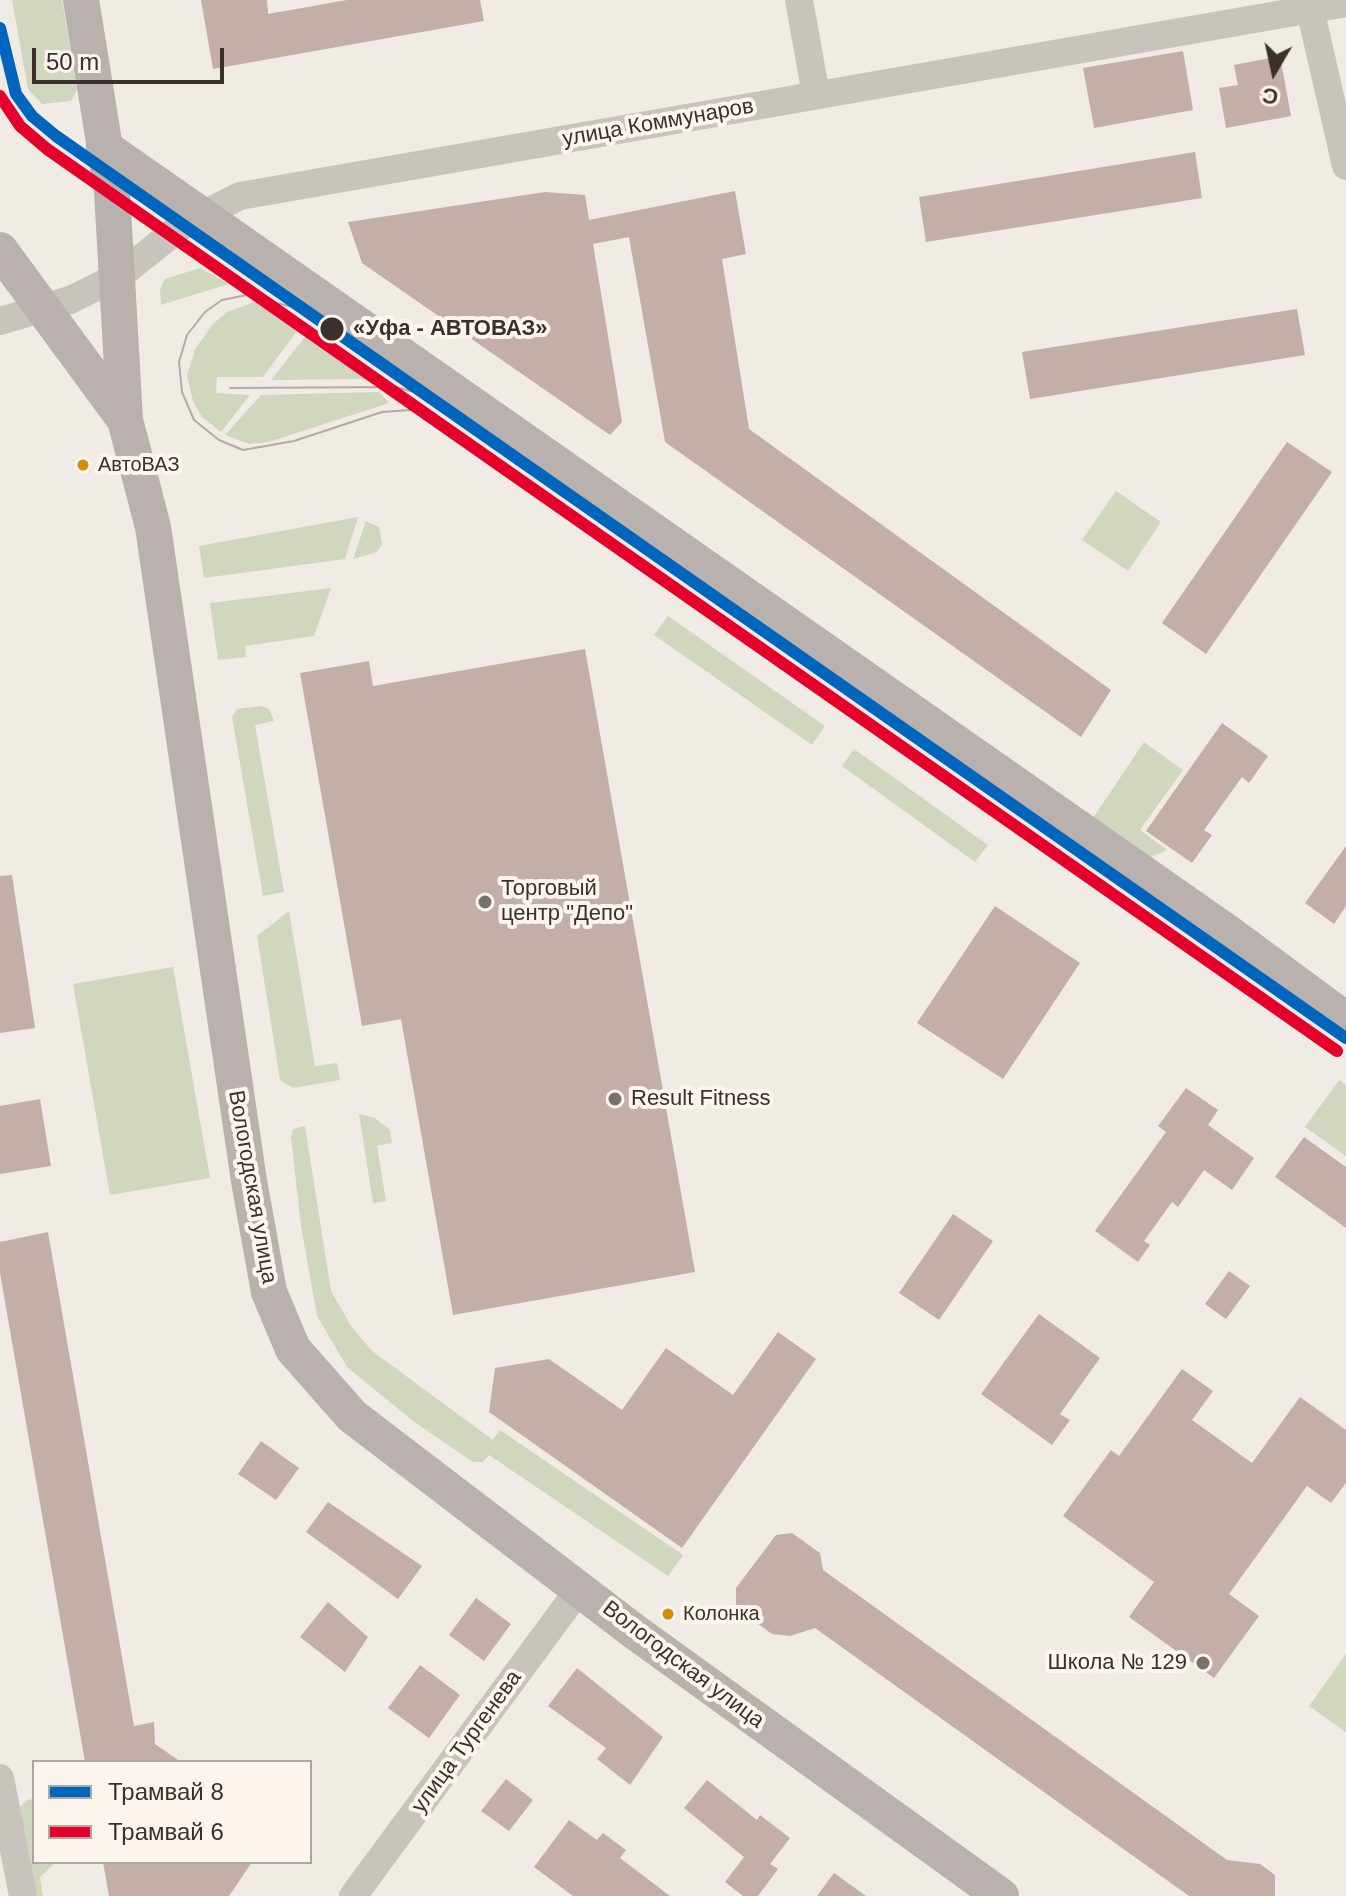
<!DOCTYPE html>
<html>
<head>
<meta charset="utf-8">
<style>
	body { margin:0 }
	#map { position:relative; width:1346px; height:1896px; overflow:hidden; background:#f0ebe5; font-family:Helvetica,sans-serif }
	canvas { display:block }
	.legend { position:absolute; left:32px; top:1760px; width:280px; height:104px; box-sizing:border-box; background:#fbf5ee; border:2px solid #aea6a0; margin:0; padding:10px 14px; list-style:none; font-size:24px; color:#3b302b }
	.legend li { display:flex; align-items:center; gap:16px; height:40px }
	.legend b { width:40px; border:2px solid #aea6a0 }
	.north { position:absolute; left:1234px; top:32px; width:80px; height:80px; -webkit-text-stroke:6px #fbf5ee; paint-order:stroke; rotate:189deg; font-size:22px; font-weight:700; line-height:32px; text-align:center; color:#3b302b }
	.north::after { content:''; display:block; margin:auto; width:28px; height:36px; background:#3b302b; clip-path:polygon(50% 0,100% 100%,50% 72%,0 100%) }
	.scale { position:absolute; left:32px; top:48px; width:192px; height:36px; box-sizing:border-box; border:4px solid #3b302b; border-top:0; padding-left:10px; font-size:24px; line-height:28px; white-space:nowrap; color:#3b302b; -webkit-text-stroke:6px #fbf5ee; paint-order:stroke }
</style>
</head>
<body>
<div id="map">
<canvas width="1346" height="1896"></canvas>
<ul class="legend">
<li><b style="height:10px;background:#0065bd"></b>Трамвай 8</li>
<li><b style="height:10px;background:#e4002b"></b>Трамвай 6</li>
</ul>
<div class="north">С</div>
<div class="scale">50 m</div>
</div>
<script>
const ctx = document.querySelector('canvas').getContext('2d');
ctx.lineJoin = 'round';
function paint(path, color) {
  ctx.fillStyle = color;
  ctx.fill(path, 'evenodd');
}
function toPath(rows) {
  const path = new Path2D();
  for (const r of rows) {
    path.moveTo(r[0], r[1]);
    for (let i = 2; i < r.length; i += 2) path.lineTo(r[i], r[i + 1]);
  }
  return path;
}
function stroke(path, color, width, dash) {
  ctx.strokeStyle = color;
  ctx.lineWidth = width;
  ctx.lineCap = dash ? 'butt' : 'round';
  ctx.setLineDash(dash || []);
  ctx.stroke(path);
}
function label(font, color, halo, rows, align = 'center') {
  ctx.font = font + ' Helvetica,sans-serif';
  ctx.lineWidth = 8;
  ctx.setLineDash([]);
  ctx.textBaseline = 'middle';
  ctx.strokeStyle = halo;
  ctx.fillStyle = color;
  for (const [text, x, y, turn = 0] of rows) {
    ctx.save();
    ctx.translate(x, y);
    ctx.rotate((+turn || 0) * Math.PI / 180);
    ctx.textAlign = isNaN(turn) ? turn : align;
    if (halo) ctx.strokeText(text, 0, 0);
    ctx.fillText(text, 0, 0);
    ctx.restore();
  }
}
const green = toPath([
	[12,0,62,0,77,90,71,101,42,104,28,89],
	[200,268,229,284,161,305,160,289,165,279],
	[254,302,265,304,300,327,263,377,217,377,216,393,250,395,221,432,202,417,193,401,187,376,195,349,213,324,227,312],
	[308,333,369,379,271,380],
	[379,392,389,403,269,442,249,444,225,435,261,395],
	[1116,491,1161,522,1128,571,1082,540],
	[358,517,345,559,204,578,199,546],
	[366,521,379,527,382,544,377,552,353,559],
	[331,588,314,636,245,646,246,657,218,660,210,603],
	[668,616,825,726,812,745,654,635],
	[261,706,269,709,274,721,255,725,284,892,263,896,232,717,237,709],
	[1144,742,1183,770,1140,830,1167,850,1144,860,1093,818],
	[854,749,988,845,975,862,842,766],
	[289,911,315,1066,337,1063,340,1080,293,1088,280,1080,257,936],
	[173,967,210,1178,110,1195,73,984],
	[1339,1080,1346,1085,1346,1156,1305,1127],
	[359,1114,375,1118,390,1130,392,1143,377,1146,386,1201,373,1203],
	[305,1126,331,1291,351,1326,372,1351,493,1440,500,1430,683,1555,668,1576,489,1455,483,1462,473,1462,413,1421,347,1367,317,1316,301,1226,291,1137,293,1129],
	[1346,1654,1346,1732,1309,1706],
	[34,1799,34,1862,56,1862,40,1877,43,1896,32,1896,19,1808,27,1800]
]);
const building = toPath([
	[201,0,267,0,268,14,347,0,480,0,484,21,213,69],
	[1183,51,1193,110,1094,128,1083,68],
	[1280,56,1291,116,1226,128,1219,88,1238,85,1234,65],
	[1195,152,1202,198,926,242,919,197],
	[735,191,746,254,722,259,749,429,1111,690,1081,737,665,442,629,237,593,244,622,422,610,435,362,263,348,222,545,192,585,195,589,220],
	[1297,309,1305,355,1030,399,1022,352],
	[1287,442,1332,472,1206,654,1162,623],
	[585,649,695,1272,453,1315,401,1019,362,1026,300,673,369,661,373,686],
	[1222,723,1268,756,1249,783,1242,777,1204,830,1212,835,1192,863,1146,831],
	[1346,846,1346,906,1334,924,1305,903],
	[12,875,35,1028,0,1033,0,876],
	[995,906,1080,963,1003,1079,917,1023],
	[1186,1088,1218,1110,1208,1125,1254,1158,1232,1190,1204,1170,1178,1207,1172,1202,1144,1241,1150,1245,1138,1262,1095,1231,1166,1132,1158,1126],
	[40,1099,51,1166,0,1174,0,1106],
	[1304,1137,1346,1167,1346,1228,1275,1177],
	[953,1214,993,1241,939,1320,899,1293],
	[48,1232,134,1726,154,1722,155,1744,181,1762,85,1762,0,1273,0,1242],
	[1229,1271,1250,1286,1226,1319,1205,1304],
	[1039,1314,1100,1358,1060,1414,1070,1420,1052,1445,981,1394],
	[778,1332,816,1359,682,1548,489,1412,495,1368,549,1359,622,1410,666,1348,733,1395],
	[1182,1369,1213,1391,1192,1420,1252,1463,1300,1397,1346,1430,1346,1483,1331,1503,1307,1486,1229,1594,1259,1616,1214,1678,1129,1617,1154,1582,1063,1516,1111,1450,1119,1456],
	[261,1441,299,1468,276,1500,238,1474],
	[328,1502,422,1566,398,1599,306,1532],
	[792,1533,820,1553,823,1570,1227,1860,1260,1864,1275,1875,1275,1896,1189,1896,815,1628,790,1636,772,1634,736,1608,736,1588,776,1535],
	[476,1598,511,1624,484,1661,449,1635],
	[328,1602,368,1637,345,1672,300,1637],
	[420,1665,460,1695,429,1738,388,1708],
	[577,1668,663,1737,630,1785,597,1759,606,1748,548,1706],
	[506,1779,533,1800,509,1831,481,1811],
	[707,1780,757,1820,760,1815,790,1838,770,1864,778,1869,758,1896,743,1896,725,1882,744,1857,684,1808],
	[569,1820,597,1840,603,1833,626,1850,620,1858,670,1896,573,1896,534,1867],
	[103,1862,252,1862,229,1896,109,1896],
	[834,1873,866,1896,817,1896]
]);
const minor = toPath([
	[799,0,816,95],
	[1308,0,1346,166],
	[0,321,70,300,119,276,184,224,240,196,1346,3],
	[0,1778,23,1896],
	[353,1896,580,1588]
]);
const major = toPath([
	[81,0,112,191,125,420,153,527,249,1181,269,1292,293,1349,352,1416,635,1632,1001,1896],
	[104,147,1227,932,1346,1020],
	[0,250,125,420]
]);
const tram = toPath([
	[311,312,247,295,222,300,205,312,187,335,179,362,182,392,194,420,219,440,243,450,294,441,382,412,410,410,436,415],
	[230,388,396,387,428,396]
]);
const tram1 = toPath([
	[0,28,16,94,32,116,56,136,1346,1038]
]);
const tram2 = toPath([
	[0,96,20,126,47,149,1337,1051]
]);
const markers = [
	[332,329,13,"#3b302b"],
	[83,465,7,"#d18e09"],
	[485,902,8,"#7a716c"],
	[615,1099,8,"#7a716c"],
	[668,1614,7,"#d18e09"],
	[1203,1663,8,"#7a716c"]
];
const busNames = [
	["АвтоВАЗ",98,465],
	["Колонка",683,1614]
];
const streetNames = [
	["улица Коммунаров",658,123,-10],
	["Вологодская улица",252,1187,80],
	["Вологодская улица",683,1665,37],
	["улица Тургенева",467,1742,-54]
];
const stopNames = [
	["«Уфа - АВТОВАЗ»",353,329]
];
const poiNames = [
	["Торговый",501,889],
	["центр \"Депо\"",501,914],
	["Result Fitness",631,1099],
	["Школа № 129",1187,1663,"right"]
];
paint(green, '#d1d6bf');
paint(building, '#c3afa7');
stroke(minor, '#c9c3be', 28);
stroke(major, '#b8b1ad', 36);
stroke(tram, '#b1aca8', 2);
stroke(tram1, '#0065bd', 12);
stroke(tram2, '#e4002b', 12);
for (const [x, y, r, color] of markers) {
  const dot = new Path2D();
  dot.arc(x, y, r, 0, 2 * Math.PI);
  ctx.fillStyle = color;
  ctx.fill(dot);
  stroke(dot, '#fbf5ee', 3);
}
label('20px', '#3b302b', '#fbf5ee', busNames, 'left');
label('22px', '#3b302b', '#fbf5ee', streetNames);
label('bold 22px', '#3b302b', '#fbf5ee', stopNames, 'left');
label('22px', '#3b302b', '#fbf5ee', poiNames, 'left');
</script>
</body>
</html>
